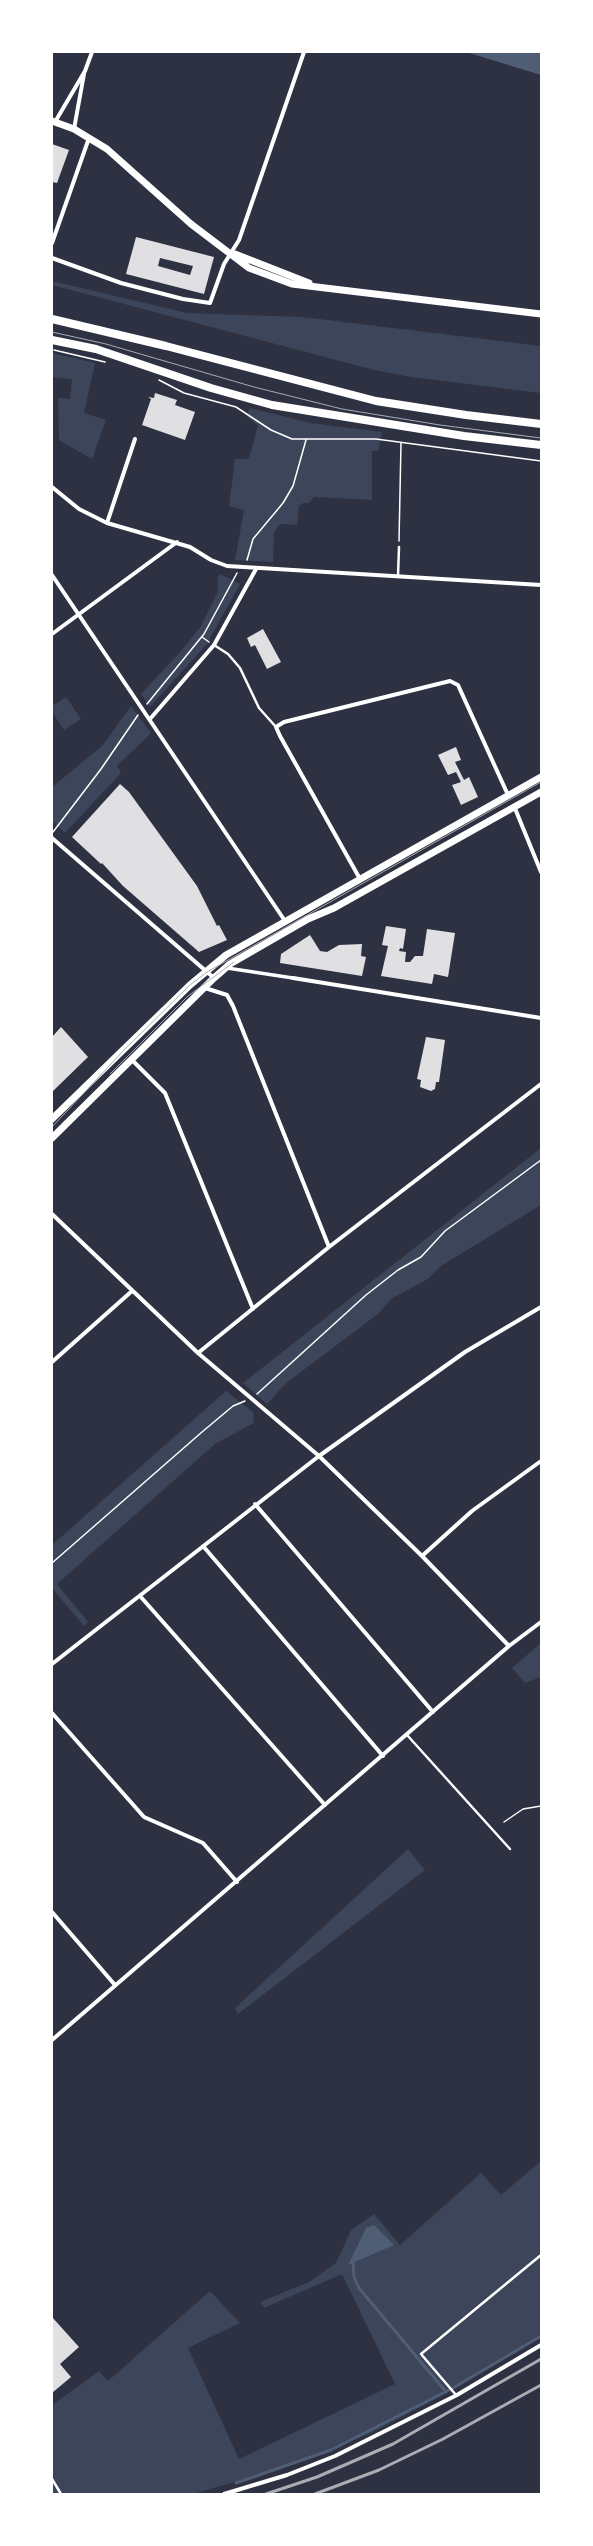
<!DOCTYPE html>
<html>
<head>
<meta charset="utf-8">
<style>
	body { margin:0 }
	#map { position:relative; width:593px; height:2546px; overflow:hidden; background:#2d3142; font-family:"PT Sans",sans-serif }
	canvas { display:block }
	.frame { position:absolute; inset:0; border:53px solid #fff; pointer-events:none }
</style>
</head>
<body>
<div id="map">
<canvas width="593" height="2546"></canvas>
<div class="frame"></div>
</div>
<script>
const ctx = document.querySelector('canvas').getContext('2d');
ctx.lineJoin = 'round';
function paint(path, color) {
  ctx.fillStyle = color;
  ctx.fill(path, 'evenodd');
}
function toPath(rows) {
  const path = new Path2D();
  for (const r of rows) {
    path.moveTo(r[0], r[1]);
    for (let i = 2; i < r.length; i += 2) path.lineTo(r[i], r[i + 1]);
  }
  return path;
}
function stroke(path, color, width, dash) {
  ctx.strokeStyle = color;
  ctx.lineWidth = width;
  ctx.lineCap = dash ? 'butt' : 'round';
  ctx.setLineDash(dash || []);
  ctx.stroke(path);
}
const green = toPath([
	[52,281,187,313,303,317,541,346,541,393,411,377,374,370,52,285],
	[52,353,95,363,84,413,106,420,92,459,59,440,58,398,70,399,72,379,52,377],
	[250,408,311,423,382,432,378,451,372,451,372,500,314,497,309,503,303,503,299,506,297,525,280,524,274,533,273,562,235,560,244,510,229,506,235,459,249,459,258,425,246,416],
	[220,574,240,584,207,644,150,707,141,694,182,650,201,626,218,591,218,577],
	[66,697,81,719,64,730,52,712,52,706],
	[131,706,151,733,117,766,121,773,65,833,52,821,52,787,102,746],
	[541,1148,541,1205,441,1266,428,1279,391,1299,378,1314,285,1384,267,1404,243,1383],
	[226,1391,253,1412,254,1423,215,1444,57,1584,88,1622,84,1626,52,1588,52,1545],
	[541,1643,541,1677,525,1683,512,1668],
	[408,1849,425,1870,238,2014,235,2008],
	[541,2161,541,2338,445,2394,371,2433,309,2458,228,2484,192,2494,52,2494,52,2405,99,2371,108,2381,210,2291,240,2323,188,2348,239,2459,395,2384,342,2274,264,2308,260,2302,309,2282,336,2263,351,2230,374,2214,400,2245,481,2173,501,2195]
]);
const water = toPath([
	[466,52,541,52,541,75],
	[374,2225,394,2245,348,2265,366,2228]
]);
const stream = toPath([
	[353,2263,354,2277,359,2288,446,2392],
	[453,2388,541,2336],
	[236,2483,331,2450,449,2390]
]);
const building = toPath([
	[52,144,69,150,57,183,52,182],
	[136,237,214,257,204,294,126,274],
	[160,258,193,266,190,275,158,266],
	[155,393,177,400,175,405,195,412,185,440,142,425,151,399,148,397,154,398],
	[263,629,281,662,267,669,255,645,251,647,247,638],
	[456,747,461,760,455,762,464,780,469,777,478,797,461,805,452,785,461,782,456,772,448,775,438,755],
	[120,784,129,792,197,886,217,926,219,925,227,940,199,952,123,886,102,863,101,864,72,837],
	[386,926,406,929,403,949,400,948,399,951,406,952,405,962,410,962,415,956,423,956,427,929,455,933,448,977,434,974,432,984,381,976,388,946,382,945],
	[310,935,320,951,327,952,339,945,362,944,361,956,366,957,362,976,280,963,281,954],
	[61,1027,88,1057,52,1092,52,1037],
	[426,1037,445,1040,439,1082,436,1082,435,1089,431,1091,420,1087,421,1080,417,1079],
	[52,2317,79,2347,60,2364,71,2377,52,2393]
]);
const path = toPath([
	[54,350,105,362],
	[159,380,184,393,236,407,271,430,292,439,376,439,541,461],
	[399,541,401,443],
	[247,560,253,539,283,503,293,486,306,440],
	[202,637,209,642],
	[147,704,204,634,237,573],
	[53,832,101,769,138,715],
	[257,1394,366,1295,398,1270,421,1257,445,1231,541,1160],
	[52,1563,202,1432,233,1406,245,1401],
	[504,1822,523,1809,541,1806]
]);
const service = toPath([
	[398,576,399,547],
	[214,645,228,654,240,668,259,708,276,727],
	[407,1735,510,1849],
	[456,2395,421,2354,541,2255],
	[52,2479,61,2494]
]);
const pedestrian = toPath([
	[227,968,293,978]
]);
const minor = toPath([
	[55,122,85,71,92,52],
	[74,129,84,74],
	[52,243,89,138],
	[52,258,121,283,183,299,210,303,224,264,239,240,304,52],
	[52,487,79,509,107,523,190,547,211,560,227,566,541,585],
	[107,523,135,439],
	[52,575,285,921],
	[52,634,177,542],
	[150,719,214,645,256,569],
	[514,806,541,872],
	[52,838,214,978],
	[360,879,280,736,276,727,284,722,450,681,458,685,508,795],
	[293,978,541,1018],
	[205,988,227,995,233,1006,329,1247],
	[131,1059,165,1093,253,1309],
	[52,1214,198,1353,319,1456,422,1556,509,1646],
	[198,1353,329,1247,541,1084],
	[52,1362,132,1291],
	[255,1504,433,1712],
	[203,1546,383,1756],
	[422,1556,472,1511,541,1461],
	[140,1596,325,1805],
	[52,1664,319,1456,465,1352,541,1307],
	[52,1713,144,1817,203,1843,237,1882],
	[52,1912,115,1985],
	[52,2040,509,1646,541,1622],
	[224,2494,287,2475,335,2456,457,2395,541,2345]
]);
const tertiary = toPath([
	[52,121,74,129,107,149,191,224,249,268,292,284,541,314],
	[235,254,309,283]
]);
const secondary = toPath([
	[52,1119,190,985,226,955,541,777],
	[52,1138,214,978,230,964,308,919,334,908,541,792]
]);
const primary = toPath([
	[52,319,166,346,376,401,466,415,541,424],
	[52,340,96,349,211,388,272,405,464,436,541,445]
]);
const tram = toPath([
	[52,332,106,344,254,387,342,409,440,425,541,438],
	[110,1074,188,996,234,962],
	[52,1127,124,1050,190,985,207,972,541,782]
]);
const rail = toPath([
	[266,2494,317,2477,393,2444,541,2359],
	[315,2494,379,2470,443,2439,541,2385]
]);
paint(green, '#3c4559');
paint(water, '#4f5d75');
stroke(stream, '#4f5d75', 3);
paint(building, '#e0e0e3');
stroke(path, '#fff', 1.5);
stroke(service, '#fff', 2.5);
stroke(pedestrian, '#fff', 3.5);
stroke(minor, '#fff', 4);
stroke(tertiary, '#fff', 7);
stroke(secondary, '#fff', 7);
stroke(primary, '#fff', 8);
stroke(tram, '#abadb3', 1);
stroke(rail, '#abadb3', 3);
</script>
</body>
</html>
